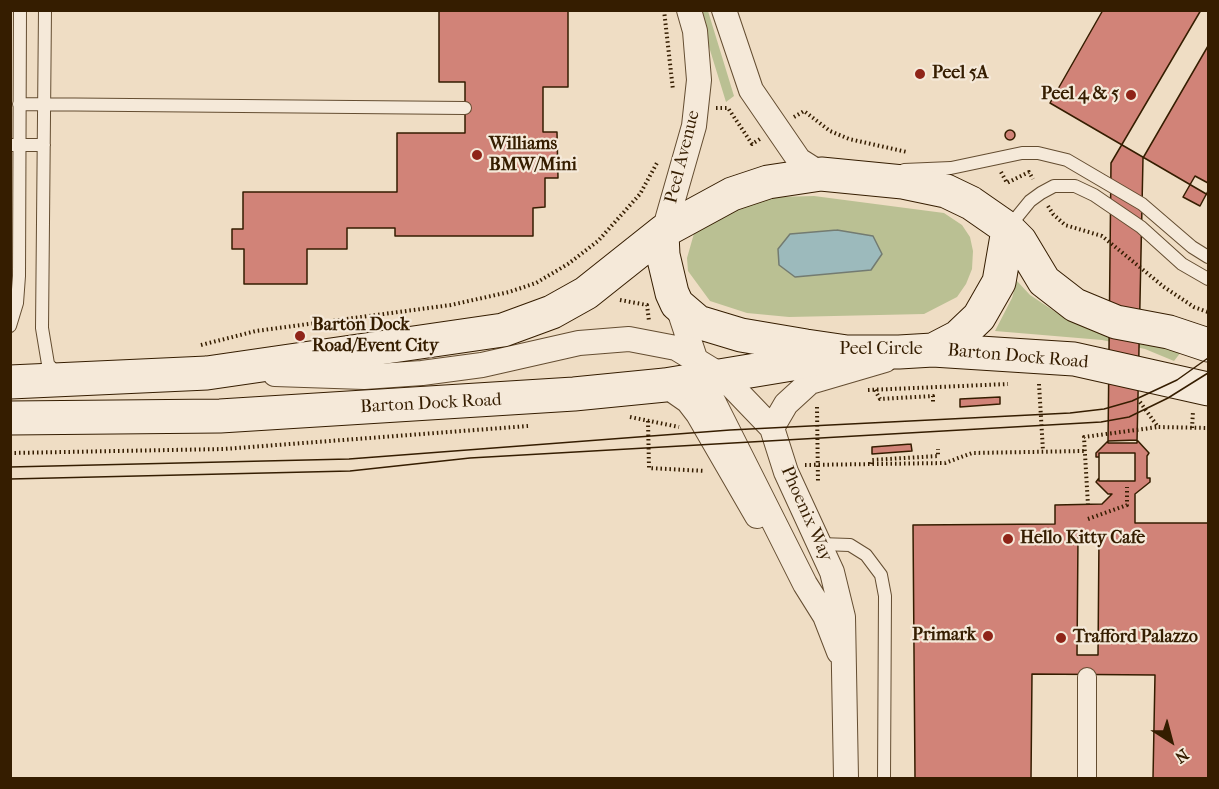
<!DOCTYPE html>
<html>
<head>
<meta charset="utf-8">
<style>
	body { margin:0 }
	#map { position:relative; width:1219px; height:789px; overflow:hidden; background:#efddc4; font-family:"IM FELL French Canon",serif }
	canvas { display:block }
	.frame { position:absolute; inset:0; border:12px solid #351d00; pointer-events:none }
	.north { position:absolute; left:1141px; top:711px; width:60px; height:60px; -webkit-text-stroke:4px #f5e9d9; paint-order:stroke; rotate:144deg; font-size:16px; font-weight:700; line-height:24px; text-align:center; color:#351d00 }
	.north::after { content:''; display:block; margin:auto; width:21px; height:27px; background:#351d00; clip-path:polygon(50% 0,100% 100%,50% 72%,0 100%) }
</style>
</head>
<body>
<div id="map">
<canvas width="1219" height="789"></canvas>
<div class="frame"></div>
<div class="north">N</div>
</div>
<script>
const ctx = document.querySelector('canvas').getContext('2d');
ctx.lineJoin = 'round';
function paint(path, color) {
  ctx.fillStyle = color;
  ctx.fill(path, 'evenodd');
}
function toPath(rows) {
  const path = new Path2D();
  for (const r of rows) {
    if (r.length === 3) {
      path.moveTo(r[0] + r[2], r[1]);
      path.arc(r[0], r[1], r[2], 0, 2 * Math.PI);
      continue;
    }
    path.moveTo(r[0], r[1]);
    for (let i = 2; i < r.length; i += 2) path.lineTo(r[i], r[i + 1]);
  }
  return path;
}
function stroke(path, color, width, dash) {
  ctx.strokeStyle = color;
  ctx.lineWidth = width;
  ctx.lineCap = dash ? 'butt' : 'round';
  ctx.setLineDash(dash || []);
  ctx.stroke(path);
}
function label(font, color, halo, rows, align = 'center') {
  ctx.font = font + ' "IM FELL French Canon",serif';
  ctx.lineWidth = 4.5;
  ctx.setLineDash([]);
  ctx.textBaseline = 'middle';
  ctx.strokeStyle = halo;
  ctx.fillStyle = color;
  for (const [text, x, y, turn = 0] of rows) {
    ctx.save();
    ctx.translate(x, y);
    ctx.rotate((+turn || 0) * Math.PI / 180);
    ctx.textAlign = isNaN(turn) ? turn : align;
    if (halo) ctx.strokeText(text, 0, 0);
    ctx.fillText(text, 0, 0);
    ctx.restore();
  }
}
const green = toPath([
	[698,11,708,11,734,96,726,102],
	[814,196,944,213,962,225,970,237,973,251,972,269,966,284,957,297,924,314,789,317,747,313,710,301,688,271,687,258,695,230,735,207,777,197],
	[1017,281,1030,295,1066,319,1181,352,1174,361,1145,349,1102,340,995,331,1012,298]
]);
const water = toPath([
	[837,230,873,236,882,254,871,270,795,277,779,265,778,249,790,234,837,230]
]);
const building = toPath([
	[439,10,568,10,568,87,543,87,543,132,557,132,558,178,545,178,545,207,533,208,533,236,395,236,395,228,347,228,347,249,307,249,307,284,244,284,244,249,232,249,232,229,243,229,243,192,397,192,397,133,465,133,465,82,439,82,439,10],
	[1103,10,1208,10,1208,195,1050,103,1103,10],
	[1201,10,1208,10,1208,46,1143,158,1137,443,1108,443,1111,163,1201,10],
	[1010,135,5],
	[1195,176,1208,183,1208,191,1200,206,1183,197,1195,176],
	[1000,397,1000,404,960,407,960,399,1000,397],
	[1137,440,1149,453,1147,456,1147,478,1150,478,1150,482,1135,494,1135,523,1208,523,1208,778,915,778,913,525,1055,524,1055,505,1102,504,1112,494,1108,494,1096,482,1099,478,1099,457,1096,457,1096,453,1108,441,1137,440],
	[911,444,912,451,872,454,872,447,911,444],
	[1099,453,1135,453,1135,481,1099,481,1099,453],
	[1078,537,1099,537,1098,655,1077,655,1078,537],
	[1032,674,1155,675,1153,778,1031,778,1032,674]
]);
const path = toPath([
	[664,10,673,90],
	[716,108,728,108,752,144,760,139],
	[794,117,804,111,830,131,849,139,907,152],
	[1001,172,1007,183,1029,172,1033,179],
	[1048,206,1053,214,1065,225,1102,236,1164,287,1194,307,1208,312],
	[620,300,647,305,649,321],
	[201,345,256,331,451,305,509,292,536,283,568,264,598,241,640,194,658,161],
	[1039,384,1043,451],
	[868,390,1008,384],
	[875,390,880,399,933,396,933,403],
	[1140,402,1158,427,1208,428],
	[817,407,818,483],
	[630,417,679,427],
	[648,421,649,468,705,471],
	[1192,428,1193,411],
	[10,453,224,449,528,426],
	[871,464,872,460,938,456,938,449],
	[805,465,945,463,972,453,1084,451],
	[1088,505,1084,437,1158,427],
	[1088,519,1127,505,1127,487]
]);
const service = toPath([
	[45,10,42,328,48,364,57,374],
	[19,104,465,108],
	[12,145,44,145],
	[904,170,951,168,1022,153,1038,153,1067,160,1142,204,1192,247,1208,257],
	[1008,228,1030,201,1041,193,1054,186,1075,186,1094,195,1141,227,1182,264,1208,279],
	[10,326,17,303,19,276,20,10],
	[820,544,850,545,866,555,881,575,885,596,884,778]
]);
const pedestrian = toPath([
	[1087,778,1087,677]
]);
const minor = toPath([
	[724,10,751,90,799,160,821,174],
	[664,231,694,126,699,80,695,31,689,10],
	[677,304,702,379,805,584,825,616,839,652],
	[275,374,364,377,422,373,482,365,579,343,629,339,676,348,722,376,772,428],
	[665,385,688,401,698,414,757,516],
	[846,778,843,617,832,572,786,472,772,428,786,404,810,382,885,360]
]);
const secondary = toPath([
	[662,234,663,255,672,293,677,304,698,322,741,335,806,346,847,352,899,352,933,350,958,337,979,317,999,282,1008,230],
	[933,350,1074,359,1208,389],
	[10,382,207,373,503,330,552,312,586,293,664,231,732,194,768,182,821,174,903,182,946,191,971,203,1007,228,1020,241,1044,281,1075,305,1116,322,1169,332,1208,345],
	[10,418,220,416,574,394,665,385,792,364,847,352]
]);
const tram = toPath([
	[10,467,349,459,730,430,1070,413,1104,409,1132,401,1177,380,1208,358],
	[10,479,350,471,470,458,1101,422,1129,417,1168,398,1208,373]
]);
const markers = [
	[920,74,6,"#8f2418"],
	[1131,95,6,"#8f2418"],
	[477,155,6,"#8f2418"],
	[300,336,6,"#8f2418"],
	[1008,539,6,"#8f2418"],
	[988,636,6,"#8f2418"],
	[1061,638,6,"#8f2418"]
];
const poiNames = [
	["Peel 5A",932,74],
	["Peel 4 & 5",1119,95,"right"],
	["Williams",489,145],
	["BMW/Mini",489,166],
	["Barton Dock",312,326],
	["Road/Event City",312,347],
	["Hello Kitty Cafe",1020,539],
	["Primark",976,636,"right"],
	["Trafford Palazzo",1073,638]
];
const streetNames = [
	["Peel Avenue",683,157,-76],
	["Peel Circle",881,350],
	["Barton Dock Road",1018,357,5],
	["Barton Dock Road",431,404,-3],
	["Phoenix Way",806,514,66]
];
paint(green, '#bac093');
paint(water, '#9cbabc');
stroke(water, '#737b71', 1.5);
paint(building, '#d18378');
stroke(building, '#351d00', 1.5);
stroke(service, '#644d31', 14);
stroke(pedestrian, '#644d31', 20);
stroke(minor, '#644d31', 26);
stroke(secondary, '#351d00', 35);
stroke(path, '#351d00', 4, [1.5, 3]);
stroke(service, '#f5e9d9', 12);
stroke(pedestrian, '#f5e9d9', 18);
stroke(minor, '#f5e9d9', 24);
stroke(secondary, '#f5e9d9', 33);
stroke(tram, '#351d00', 1.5);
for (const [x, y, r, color] of markers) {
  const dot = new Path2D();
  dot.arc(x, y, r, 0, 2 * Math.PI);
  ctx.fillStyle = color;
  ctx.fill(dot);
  stroke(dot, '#f5e9d9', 2);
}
label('bold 18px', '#351d00', '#f5e9d9', poiNames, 'left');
label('18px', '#351d00', '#f5e9d9', streetNames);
</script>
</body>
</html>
